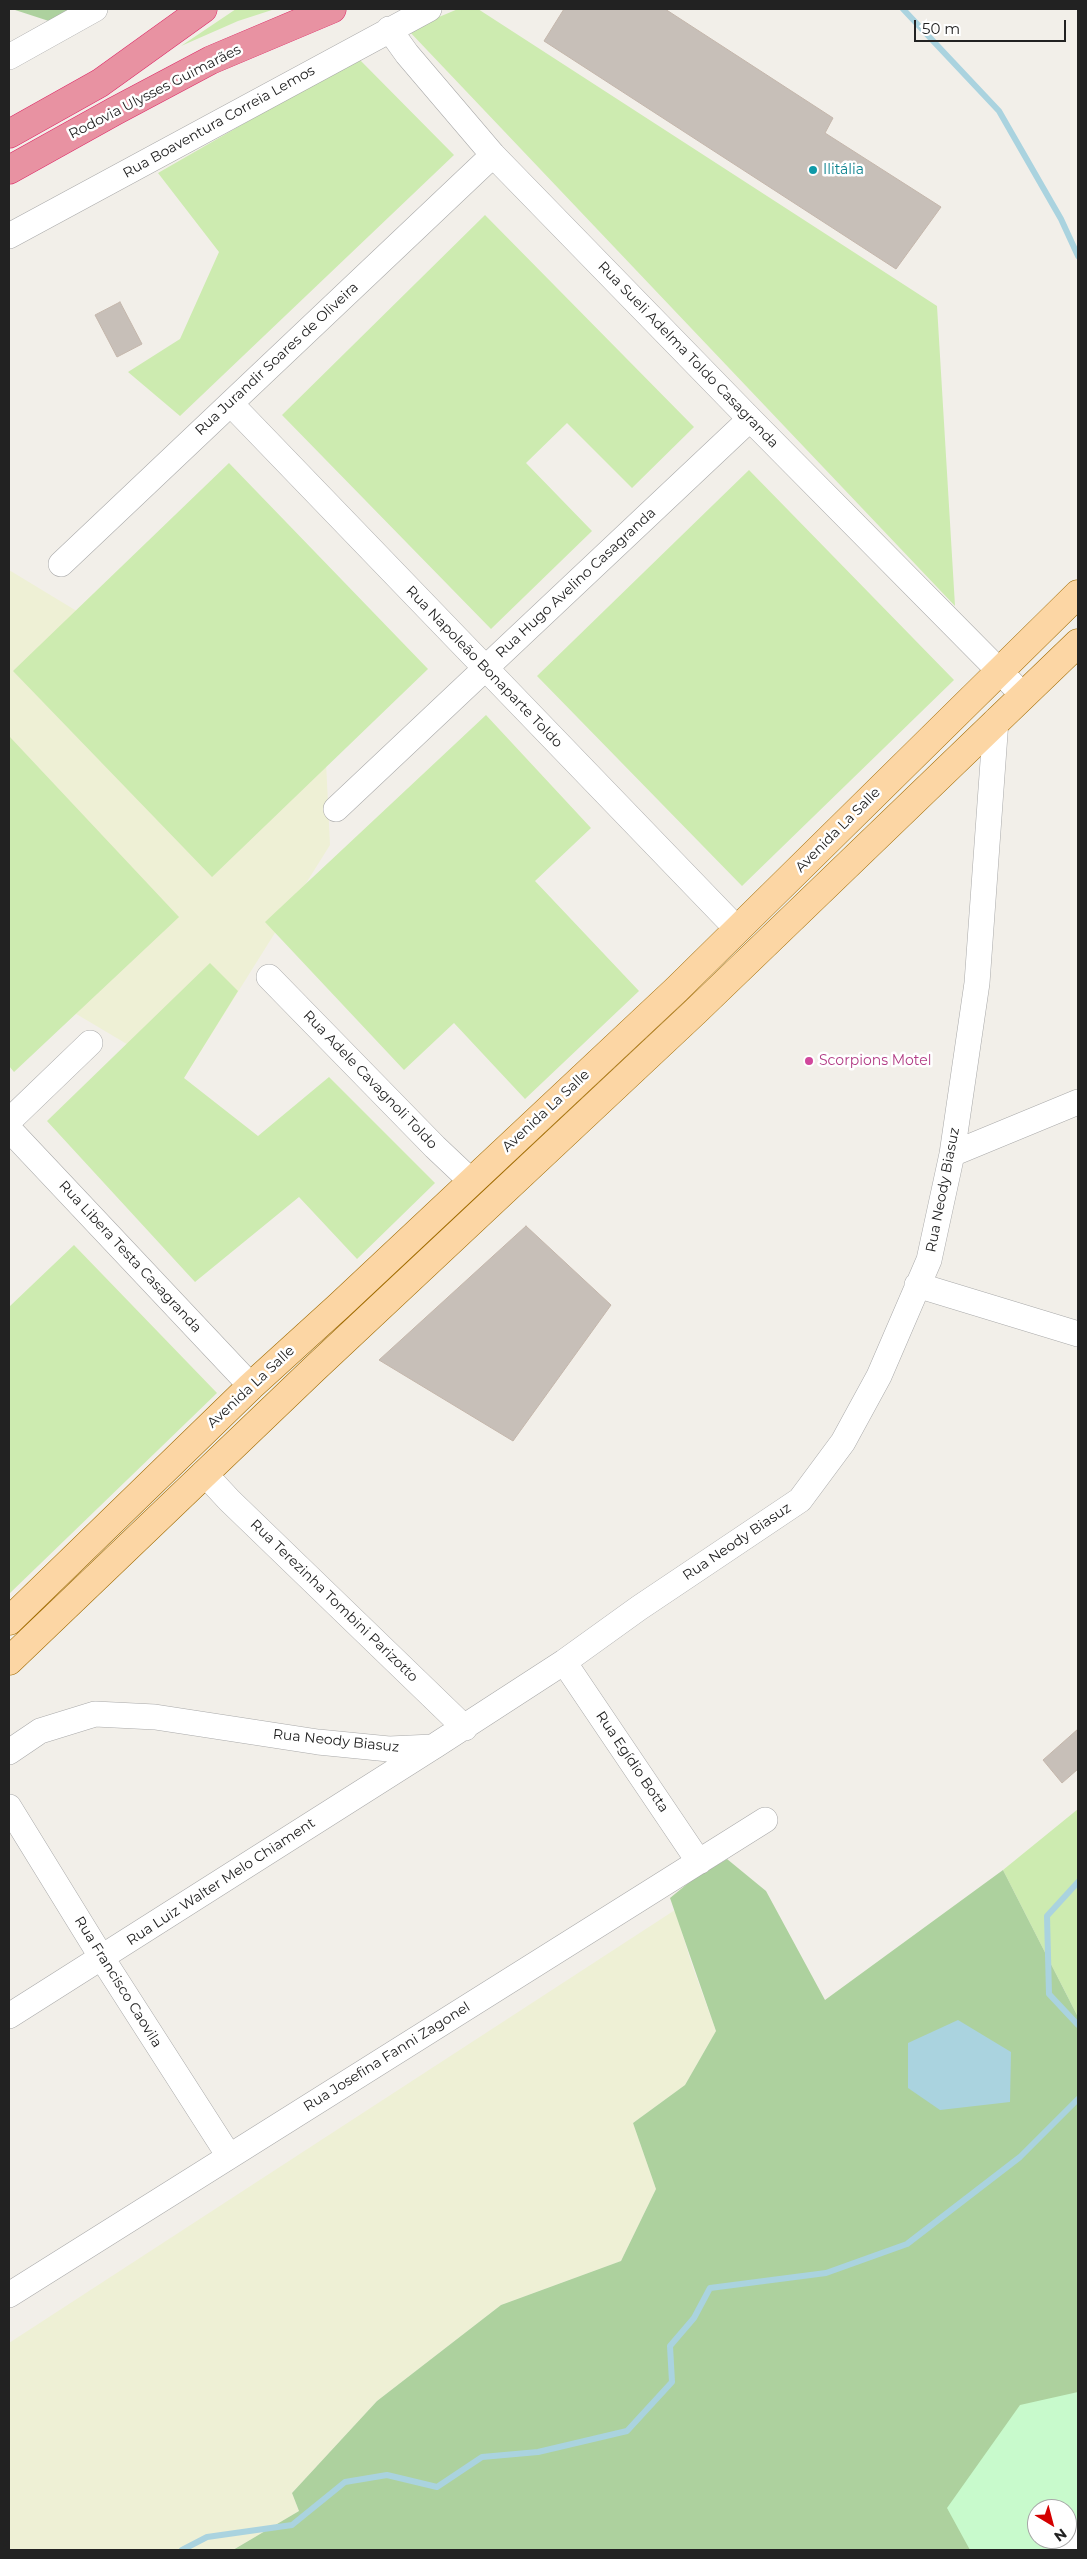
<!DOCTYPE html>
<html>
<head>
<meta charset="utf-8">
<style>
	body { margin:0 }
	#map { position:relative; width:1087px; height:2559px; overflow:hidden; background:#f2efe9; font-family:Montserrat,sans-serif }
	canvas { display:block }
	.frame { position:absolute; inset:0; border:10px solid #222; pointer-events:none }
	.north { position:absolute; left:1027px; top:2499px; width:50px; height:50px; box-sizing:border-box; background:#fff; border:1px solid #a7a7a7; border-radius:50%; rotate:143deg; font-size:14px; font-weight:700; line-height:20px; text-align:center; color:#222 }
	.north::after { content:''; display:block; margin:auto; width:18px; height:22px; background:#d40000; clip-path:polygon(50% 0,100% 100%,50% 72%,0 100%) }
	.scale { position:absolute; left:914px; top:20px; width:152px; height:22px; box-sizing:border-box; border:2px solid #222; border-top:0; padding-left:6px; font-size:15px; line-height:18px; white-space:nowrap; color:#222; -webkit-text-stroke:4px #fff; paint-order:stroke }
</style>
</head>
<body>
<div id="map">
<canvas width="1087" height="2559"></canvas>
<div class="frame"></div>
<div class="north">N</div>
<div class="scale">50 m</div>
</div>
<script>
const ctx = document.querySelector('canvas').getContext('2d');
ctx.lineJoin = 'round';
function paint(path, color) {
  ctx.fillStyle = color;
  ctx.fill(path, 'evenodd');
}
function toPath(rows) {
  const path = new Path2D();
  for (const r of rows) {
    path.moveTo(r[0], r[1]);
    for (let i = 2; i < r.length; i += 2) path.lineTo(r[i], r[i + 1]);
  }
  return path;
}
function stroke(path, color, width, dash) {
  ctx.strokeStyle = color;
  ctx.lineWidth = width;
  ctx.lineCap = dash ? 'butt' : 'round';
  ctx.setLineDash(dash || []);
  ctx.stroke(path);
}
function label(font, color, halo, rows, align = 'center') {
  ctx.font = font + ' Montserrat,sans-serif';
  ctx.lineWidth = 5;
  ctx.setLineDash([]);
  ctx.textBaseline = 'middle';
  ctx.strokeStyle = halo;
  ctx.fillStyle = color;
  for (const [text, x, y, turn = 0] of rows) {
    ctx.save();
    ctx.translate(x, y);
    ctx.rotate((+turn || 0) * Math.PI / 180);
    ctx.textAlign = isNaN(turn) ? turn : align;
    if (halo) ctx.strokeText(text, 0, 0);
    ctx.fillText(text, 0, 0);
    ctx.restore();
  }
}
const farmland = toPath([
	[9,570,326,762,330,845,184,1078,9,974],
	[675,1910,691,1962,716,2031,685,2085,633,2123,656,2189,621,2261,501,2305,377,2401,292,2493,299,2511,233,2550,9,2550,9,2343]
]);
const grass = toPath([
	[236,9,275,9,238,21,181,46],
	[458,9,478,9,937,306,955,606,408,30],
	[358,58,454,155,180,416,128,372,180,339,219,252,158,173],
	[485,215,694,427,632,488,567,423,526,463,592,531,491,629,282,415],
	[229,463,428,669,212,877,13,671],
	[749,470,954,680,742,886,537,676],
	[486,715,591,828,535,881,639,991,525,1099,454,1023,404,1070,265,922],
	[9,736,179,917,14,1072,9,1066],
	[210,963,238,991,184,1078,258,1136,329,1077,435,1183,357,1259,299,1197,195,1282,47,1121],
	[74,1245,217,1393,9,1594,9,1307],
	[1078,1809,1078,2017,1003,1870]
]);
const forest = toPath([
	[12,9,73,9,55,23],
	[727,1859,766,1891,825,2000,1003,1870,1078,2017,1078,2439,1014,2456,1019,2550,233,2550,299,2511,292,2493,377,2401,501,2305,621,2261,656,2189,633,2123,685,2085,716,2031,670,1898,692,1880]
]);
const park = toPath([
	[1078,2392,1078,2550,970,2550,947,2508,1020,2405],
	[1037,2509,1067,2509,1067,2539,1037,2539]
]);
const water = toPath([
	[958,2020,1011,2052,1010,2102,940,2110,908,2088,908,2043]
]);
const stream = toPath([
	[903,9,999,111,1061,219,1078,256],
	[1078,1882,1047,1916,1049,1994,1078,2025],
	[182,2550,207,2537,292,2525,345,2482,387,2475,437,2487,482,2457,538,2452,627,2431,672,2382,670,2346,694,2318,710,2288,826,2273,907,2244,1020,2157,1078,2099]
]);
const building = toPath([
	[564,9,665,9,833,118,825,133,941,207,896,269,544,41,564,9],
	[120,302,142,344,117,357,95,315,120,302],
	[526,1226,611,1305,513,1441,379,1360,526,1226],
	[1078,1729,1078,1769,1062,1783,1043,1760,1078,1729]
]);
const minor = toPath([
	[389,29,407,54,493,155,750,419,1023,695],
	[9,57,95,9],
	[9,236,429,9],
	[231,404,738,930],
	[61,564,493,155],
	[336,809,750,419],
	[269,977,435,1147,471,1181],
	[9,1121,90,1043],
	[9,1129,251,1386],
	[952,1154,1078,1102],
	[917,1285,1078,1334],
	[204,1473,229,1500,465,1728],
	[564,1662,699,1862],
	[9,1752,40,1731,95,1714,155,1717,318,1742,389,1749,433,1747,564,1662,639,1608,800,1500,843,1442,879,1376,929,1260,952,1154,977,983,996,720],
	[9,1807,102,1958,229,2156],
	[9,2016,433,1747],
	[9,2295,765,1820],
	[1062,2550,1068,2543,1078,2537]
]);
const major = toPath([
	[9,1621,251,1386,339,1306,677,989,1078,594],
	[9,1661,313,1370,696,1011,1078,643]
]);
const highway = toPath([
	[9,134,100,83,203,9],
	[9,170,115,111,211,60,332,9]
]);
const markers = [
	[813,170,5,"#0f9aa8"],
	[809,1061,5,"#d1479c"]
];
const streetNames = [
	["Rodovia Ulysses Guimarães",155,92,-27],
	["Rua Boaventura Correia Lemos",219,122,-29],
	["Rua Sueli Adelma Toldo Casagranda",688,355,46],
	["Rua Jurandir Soares de Oliveira",277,359,-43],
	["Rua Hugo Avelino Casagranda",576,583,-43],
	["Rua Napoleão Bonaparte Toldo",484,667,46],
	["Avenida La Salle",838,830,-45],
	["Rua Adele Cavagnoli Toldo",370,1080,46],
	["Avenida La Salle",546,1111,-43],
	["Rua Neody Biasuz",943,1190,-79],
	["Rua Libera Testa Casagranda",130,1257,47],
	["Avenida La Salle",251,1387,-43],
	["Rua Neody Biasuz",737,1542,-34],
	["Rua Terezinha Tombini Parizotto",334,1601,44],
	["Rua Neody Biasuz",336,1741,6],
	["Rua Egídio Botta",632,1762,56],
	["Rua Luiz Walter Melo Chiament",221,1882,-33],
	["Rua Francisco Caovila",118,1982,58],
	["Rua Josefina Fanni Zagonel",387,2057,-32]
];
const cultureNames = [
	["Ilitália",823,170]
];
const hotelNames = [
	["Scorpions Motel",819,1061]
];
paint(farmland, '#eef0d5');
paint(grass, '#cdebb0');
paint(forest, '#add19e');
paint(park, '#c8facc');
paint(water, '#aad3df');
stroke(stream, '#aad3df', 6);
paint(building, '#c7bfb8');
stroke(building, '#c4b6ab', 1);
stroke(minor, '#a9a9a9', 26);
stroke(major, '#a06b00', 29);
stroke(highway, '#dc2a67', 29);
stroke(minor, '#fff', 25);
stroke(major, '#fcd6a4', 28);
stroke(highway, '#e892a2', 28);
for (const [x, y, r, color] of markers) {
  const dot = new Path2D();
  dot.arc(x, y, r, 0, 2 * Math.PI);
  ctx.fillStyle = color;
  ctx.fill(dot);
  stroke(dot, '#fff', 2);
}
label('14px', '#222', '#fff', streetNames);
label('14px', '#0d838f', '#fff', cultureNames, 'left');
label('14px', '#b23c85', '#fff', hotelNames, 'left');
</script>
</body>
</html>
